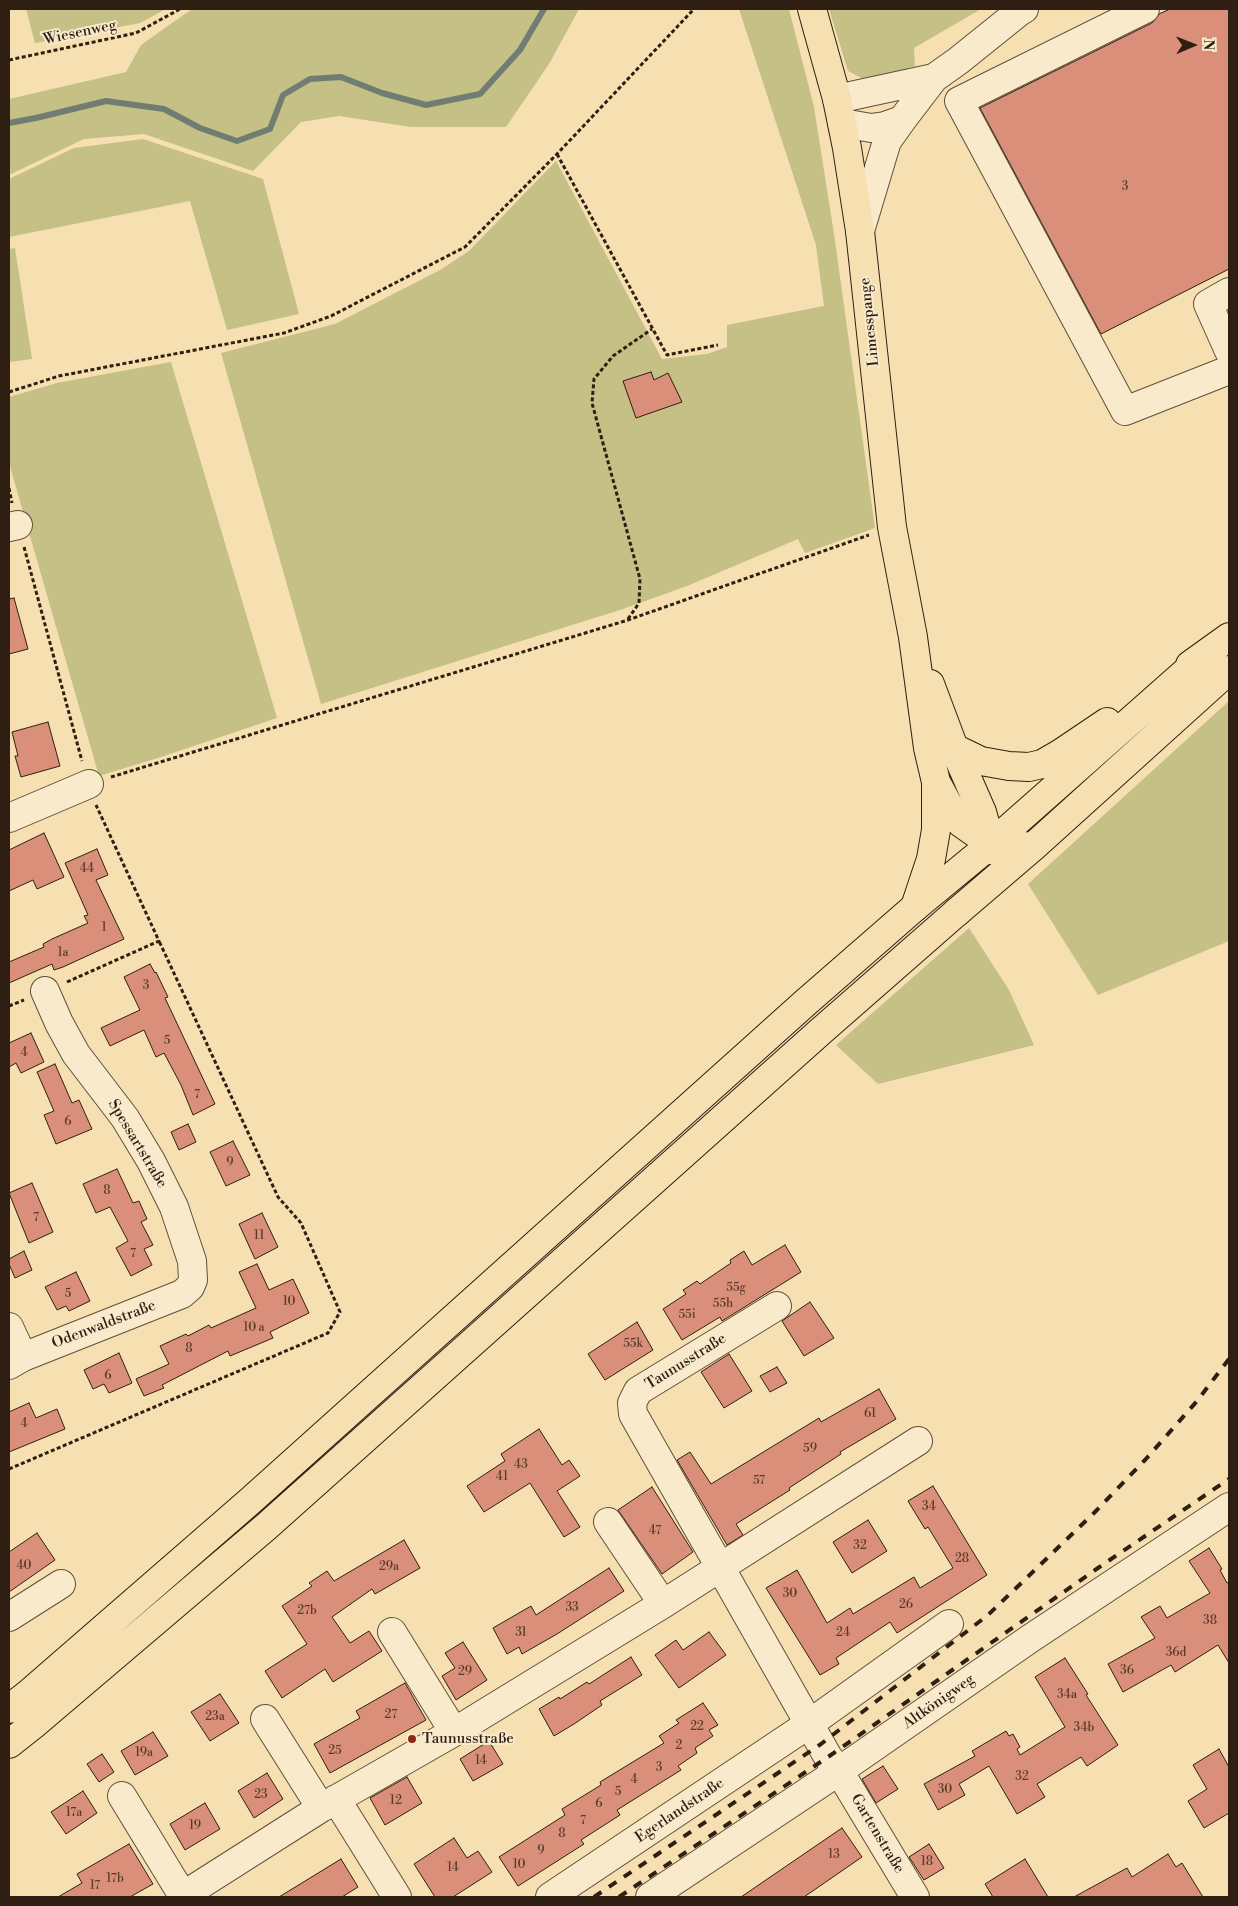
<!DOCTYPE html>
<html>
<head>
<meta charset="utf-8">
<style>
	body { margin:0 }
	#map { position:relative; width:1238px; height:1906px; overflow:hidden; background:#f6dfb1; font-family:"Libre Bodoni",serif }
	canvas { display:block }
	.frame { position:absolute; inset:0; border:10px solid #2e1f12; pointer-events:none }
	.north { position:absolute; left:1168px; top:20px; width:50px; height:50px; -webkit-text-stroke:4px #f9eacc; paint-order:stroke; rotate:89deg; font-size:14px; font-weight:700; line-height:20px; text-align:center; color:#2e1f12 }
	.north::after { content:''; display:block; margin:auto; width:18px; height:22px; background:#2e1f12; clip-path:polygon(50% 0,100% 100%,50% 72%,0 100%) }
</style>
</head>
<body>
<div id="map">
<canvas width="1238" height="1906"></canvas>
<div class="frame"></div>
<div class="north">N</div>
</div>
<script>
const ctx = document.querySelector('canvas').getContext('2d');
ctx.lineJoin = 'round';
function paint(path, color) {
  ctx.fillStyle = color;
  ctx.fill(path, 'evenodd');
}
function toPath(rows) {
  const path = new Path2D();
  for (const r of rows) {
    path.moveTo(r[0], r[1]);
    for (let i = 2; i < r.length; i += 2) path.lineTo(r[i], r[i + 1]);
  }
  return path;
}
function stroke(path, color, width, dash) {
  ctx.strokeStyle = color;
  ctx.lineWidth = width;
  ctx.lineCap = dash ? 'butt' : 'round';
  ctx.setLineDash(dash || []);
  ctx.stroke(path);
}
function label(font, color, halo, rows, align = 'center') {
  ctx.font = font + ' "Libre Bodoni",serif';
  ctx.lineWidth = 4;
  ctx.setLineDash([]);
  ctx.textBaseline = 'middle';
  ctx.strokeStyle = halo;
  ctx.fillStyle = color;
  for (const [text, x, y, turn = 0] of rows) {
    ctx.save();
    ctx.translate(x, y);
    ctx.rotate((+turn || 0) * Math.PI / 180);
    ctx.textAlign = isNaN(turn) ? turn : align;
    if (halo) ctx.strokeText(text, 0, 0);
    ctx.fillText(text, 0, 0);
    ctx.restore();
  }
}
const green = toPath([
	[26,9,166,9,140,23,35,43],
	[192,9,579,9,549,64,506,127,411,127,339,116,301,122,253,171,144,134,84,139,9,175,9,99,126,72,141,45],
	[739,9,789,9,814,107,834,234,875,528,805,553,798,539,687,586,623,609,321,704,221,353,335,324,440,270,469,251,556,161,662,359,707,354,727,347,727,325,824,306,816,245],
	[829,9,981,9,914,48,915,66,867,81,848,71],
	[143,139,263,179,299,314,227,330,190,201,9,237,9,179,74,148],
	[15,248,32,359,9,362,9,249],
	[171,362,277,718,161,757,99,776,9,463,9,397,57,383],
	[1229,701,1229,941,1098,995,1028,884],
	[969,928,1009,990,1034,1045,878,1084,836,1045]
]);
const stream = toPath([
	[9,123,36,118,106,101,164,109,200,128,237,141,270,129,283,95,310,79,341,77,382,93,426,105,480,94,520,50,544,9]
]);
const building = toPath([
	[1170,9,1229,9,1229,269,1101,334,980,108,1152,23,1159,14,1170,9],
	[651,372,654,380,668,373,682,402,636,418,623,381,651,372],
	[14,598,28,649,9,654,9,599,14,598],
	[48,722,60,766,21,777,15,756,18,756,12,732,48,722],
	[44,833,64,877,37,889,33,880,9,891,9,850,44,833],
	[97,849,108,875,96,880,124,939,63,967,54,970,52,964,9,983,9,962,44,947,43,944,52,939,88,923,84,916,88,915,65,863,97,849],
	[150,964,155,973,156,972,168,997,165,998,215,1104,193,1115,181,1085,164,1053,156,1057,144,1030,110,1046,101,1028,140,1010,124,977,150,964],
	[31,1033,44,1062,21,1073,16,1063,9,1067,9,1043,31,1033],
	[55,1064,72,1103,79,1100,92,1129,56,1144,44,1115,54,1111,37,1072,55,1064],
	[188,1124,196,1142,179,1150,171,1132,188,1124],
	[233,1141,250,1175,226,1186,210,1152,233,1141],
	[117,1169,133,1203,139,1201,147,1219,141,1222,153,1245,144,1249,152,1265,131,1276,116,1248,128,1241,110,1207,96,1213,83,1184,117,1169],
	[32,1183,53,1232,29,1243,9,1193,32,1183],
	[262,1213,278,1247,255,1259,239,1224,262,1213],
	[785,1245,801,1272,722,1321,720,1317,682,1340,663,1309,686,1294,683,1290,697,1281,700,1284,731,1263,730,1260,744,1251,752,1265,785,1245],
	[24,1251,32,1270,15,1278,9,1264,9,1259,24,1251],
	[257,1264,269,1290,293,1279,309,1313,270,1332,273,1338,230,1356,228,1351,162,1385,164,1388,144,1396,136,1379,169,1364,160,1346,186,1334,188,1336,209,1325,211,1328,256,1308,239,1272,257,1264],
	[76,1272,90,1301,69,1311,66,1306,57,1310,45,1287,76,1272],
	[810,1302,834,1338,804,1356,782,1321,810,1302],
	[637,1322,653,1350,605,1380,588,1354,637,1322],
	[119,1353,132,1383,109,1393,104,1384,93,1389,84,1370,119,1353],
	[729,1354,752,1391,724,1408,701,1372,729,1354],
	[777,1367,787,1383,770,1392,760,1376,777,1367],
	[879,1389,896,1419,840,1452,841,1454,789,1488,790,1490,736,1524,743,1535,727,1545,677,1460,690,1452,711,1484,819,1418,821,1422,879,1389],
	[29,1403,36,1418,57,1409,65,1429,9,1452,9,1412,29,1403],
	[539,1429,562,1465,569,1460,580,1476,557,1491,580,1527,564,1537,530,1483,484,1512,467,1486,505,1461,501,1454,539,1429],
	[933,1486,987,1575,897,1633,890,1622,836,1658,839,1664,820,1675,766,1588,797,1570,827,1623,850,1608,853,1614,914,1577,920,1588,953,1568,928,1527,925,1529,908,1501,933,1486],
	[652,1487,693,1552,662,1574,618,1510,652,1487],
	[868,1520,887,1551,852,1573,833,1542,868,1520],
	[37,1533,55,1560,9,1592,9,1552,37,1533],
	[404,1540,420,1568,375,1594,372,1589,332,1617,350,1643,369,1631,382,1651,333,1682,325,1669,282,1698,265,1671,307,1644,282,1606,312,1586,309,1583,327,1571,334,1581,404,1540],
	[1209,1548,1222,1569,1220,1570,1227,1583,1229,1582,1229,1663,1218,1645,1175,1672,1171,1665,1123,1692,1108,1664,1155,1638,1141,1617,1160,1606,1167,1618,1210,1593,1189,1561,1209,1548],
	[609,1568,624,1591,557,1634,522,1654,519,1647,507,1654,493,1628,531,1606,536,1615,609,1568],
	[709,1632,726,1655,679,1688,655,1655,676,1640,683,1650,709,1632],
	[463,1642,487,1680,456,1700,442,1676,455,1668,445,1653,463,1642],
	[631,1657,642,1675,600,1701,602,1705,574,1724,554,1736,539,1709,559,1697,560,1699,587,1682,589,1684,631,1657],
	[1065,1658,1088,1694,1086,1695,1118,1745,1087,1766,1081,1757,1037,1784,1045,1797,1017,1814,989,1766,959,1784,965,1795,938,1810,924,1784,975,1756,972,1751,1006,1731,1009,1736,1013,1734,1020,1747,1017,1749,1020,1755,1065,1727,1035,1677,1065,1658],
	[405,1683,426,1720,330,1773,314,1744,360,1718,356,1711,405,1683],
	[220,1694,239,1723,210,1741,191,1712,220,1694],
	[703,1703,718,1725,709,1730,713,1736,695,1748,697,1753,678,1766,681,1770,617,1810,620,1815,581,1840,584,1844,518,1886,499,1857,565,1815,562,1809,601,1785,600,1782,664,1743,659,1736,679,1723,676,1720,703,1703],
	[153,1732,168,1756,135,1775,121,1751,153,1732],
	[489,1741,503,1764,473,1781,460,1759,489,1741],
	[1219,1749,1229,1767,1229,1813,1204,1828,1188,1801,1207,1789,1193,1765,1219,1749],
	[102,1754,114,1772,99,1782,87,1764,102,1754],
	[883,1766,898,1789,876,1803,862,1779,883,1766],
	[267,1773,283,1799,254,1818,238,1791,267,1773],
	[407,1777,422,1803,385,1825,370,1798,407,1777],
	[83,1791,97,1813,66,1834,51,1812,83,1791],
	[205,1803,220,1829,185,1850,170,1824,205,1803],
	[842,1828,862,1857,804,1897,741,1897,842,1828],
	[454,1838,467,1858,478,1851,492,1872,453,1897,435,1897,414,1864,454,1838],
	[129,1844,153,1884,130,1897,58,1897,82,1883,77,1874,129,1844],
	[929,1844,944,1868,924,1880,909,1857,929,1844],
	[1168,1854,1176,1867,1182,1863,1203,1897,1074,1897,1127,1868,1132,1877,1168,1854],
	[341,1859,358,1887,342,1897,279,1897,341,1859],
	[1025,1859,1048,1897,993,1897,985,1884,1025,1859]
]);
const path = toPath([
	[9,60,136,33,180,9],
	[557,154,667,355,718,345],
	[9,392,59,376,284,333,331,316,465,247,557,154,694,9],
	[9,488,12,503],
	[24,547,82,761],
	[628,619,639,603,640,579,592,403,594,379,613,356,652,329],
	[111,777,628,620,869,535],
	[67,982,159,941,96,805],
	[9,1006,24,1000],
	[9,1469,328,1333,340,1312,301,1223,278,1197,159,941]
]);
const minor = toPath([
	[1145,9,959,101,1125,411,1229,370],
	[837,99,934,78],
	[842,123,871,128,885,126,902,120],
	[860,231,887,141,902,120,934,78,958,61,1019,12,1024,9],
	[1229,292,1208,304,1229,351],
	[9,527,18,525],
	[9,818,89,784],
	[777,1306,638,1391,632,1403,633,1414,828,1757,839,1771,915,1897],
	[9,1327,23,1357],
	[9,1365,23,1357,182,1294,190,1287,193,1280,192,1261,174,1207,151,1161,125,1118,76,1054,59,1023,45,991],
	[608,1522,663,1604],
	[9,1617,61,1584],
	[392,1632,454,1732],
	[265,1719,321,1808],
	[122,1796,183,1896],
	[336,1799,397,1897],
	[181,1897,321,1808,454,1732,663,1604,918,1441],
	[550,1897,809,1724,949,1624],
	[650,1897,839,1771,1031,1638,1229,1507]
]);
const major = toPath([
	[812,9,837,99,847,148,860,231,892,527,913,637,928,748,936,782,950,808,961,823,991,844,1011,847,1034,846],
	[1190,665,1229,637],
	[930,684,954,748,982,812,991,844,990,850],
	[954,748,981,761,1009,766,1029,767,1042,764,1061,753,1107,722],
	[915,907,990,845,1205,655],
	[915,907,931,859,936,830,936,784],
	[957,912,1034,846,1229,670]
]);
const highway = toPath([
	[9,1709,28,1694,249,1502,805,1003,915,907],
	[9,1744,33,1725,267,1526,821,1031,957,912]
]);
const rail = toPath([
	[594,1897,821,1744,988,1615,1094,1513,1145,1460,1197,1401,1229,1359],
	[619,1897,828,1757,1098,1568,1229,1479]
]);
const markers = [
	[412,1739,5,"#8f2418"]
];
const numberNames = [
	["3",1125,187],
	["44",87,869],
	["1",104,928],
	["1a",63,953],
	["3",146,986],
	["5",167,1041],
	["4",24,1053],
	["7",197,1095],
	["6",68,1122],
	["9",230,1163],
	["8",107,1191],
	["7",36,1218],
	["11",259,1236],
	["7",133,1254],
	["55g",736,1288],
	["5",68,1294],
	["10",289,1302],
	["55h",723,1304],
	["55i",687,1315],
	["10 a",254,1328],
	["55k",633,1344],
	["8",189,1349],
	["6",108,1376],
	["61",870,1414],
	["4",24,1424],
	["59",810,1449],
	["43",521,1465],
	["41",502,1477],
	["57",759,1481],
	["34",929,1507],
	["47",655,1531],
	["32",860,1546],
	["28",962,1559],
	["40",24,1566],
	["29a",389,1567],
	["30",790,1594],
	["26",906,1605],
	["33",572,1608],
	["27b",307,1611],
	["38",1210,1621],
	["31",521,1633],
	["24",843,1633],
	["36d",1176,1653],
	["36",1127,1671],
	["29",465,1672],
	["34a",1067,1695],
	["27",391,1715],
	["23a",215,1717],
	["22",697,1727],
	["34b",1084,1728],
	["2",679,1746],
	["25",335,1751],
	["19a",144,1753],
	["14",481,1761],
	["3",659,1768],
	["32",1022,1777],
	["4",634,1780],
	["30",945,1790],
	["5",618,1792],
	["23",261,1795],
	["12",396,1801],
	["6",599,1804],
	["17a",74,1813],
	["7",583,1821],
	["19",195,1826],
	["8",562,1834],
	["9",541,1851],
	["13",834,1855],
	["18",927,1862],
	["10",519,1865],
	["14",453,1868],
	["17b",115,1879],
	["17",95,1886]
];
const streetNames = [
	["Wiesenweg",80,33,-12],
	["Limesspange",870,322,-96],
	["Spessartstraße",137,1144,59],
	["Odenwaldstraße",104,1325,-21],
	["Taunusstraße",686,1362,-32],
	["Altkönigweg",939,1702,-35],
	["Egerlandstraße",680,1811,-34],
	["Gartenstraße",877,1834,59]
];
const poiNames = [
	["Taunusstraße",422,1739]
];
paint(green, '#c4c086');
stroke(stream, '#717d72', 6);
paint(building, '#da8f7a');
stroke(building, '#2e1f12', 1);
stroke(minor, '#604f3a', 30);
stroke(major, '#2e1f12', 30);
stroke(highway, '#2e1f12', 30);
stroke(path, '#2e1f12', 3, [4, 2.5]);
stroke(minor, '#f9eacc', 28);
stroke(major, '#f6dfb1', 28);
stroke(highway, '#f6dfb1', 28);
stroke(rail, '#2e1f12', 4, [9, 9]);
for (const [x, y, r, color] of markers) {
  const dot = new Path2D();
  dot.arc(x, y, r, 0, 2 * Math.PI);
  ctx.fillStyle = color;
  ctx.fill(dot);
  stroke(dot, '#f9eacc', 2);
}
label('12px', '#593b2c', null, numberNames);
label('15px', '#2e1f12', '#f9eacc', streetNames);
label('15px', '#2e1f12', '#f9eacc', poiNames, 'left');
</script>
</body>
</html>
